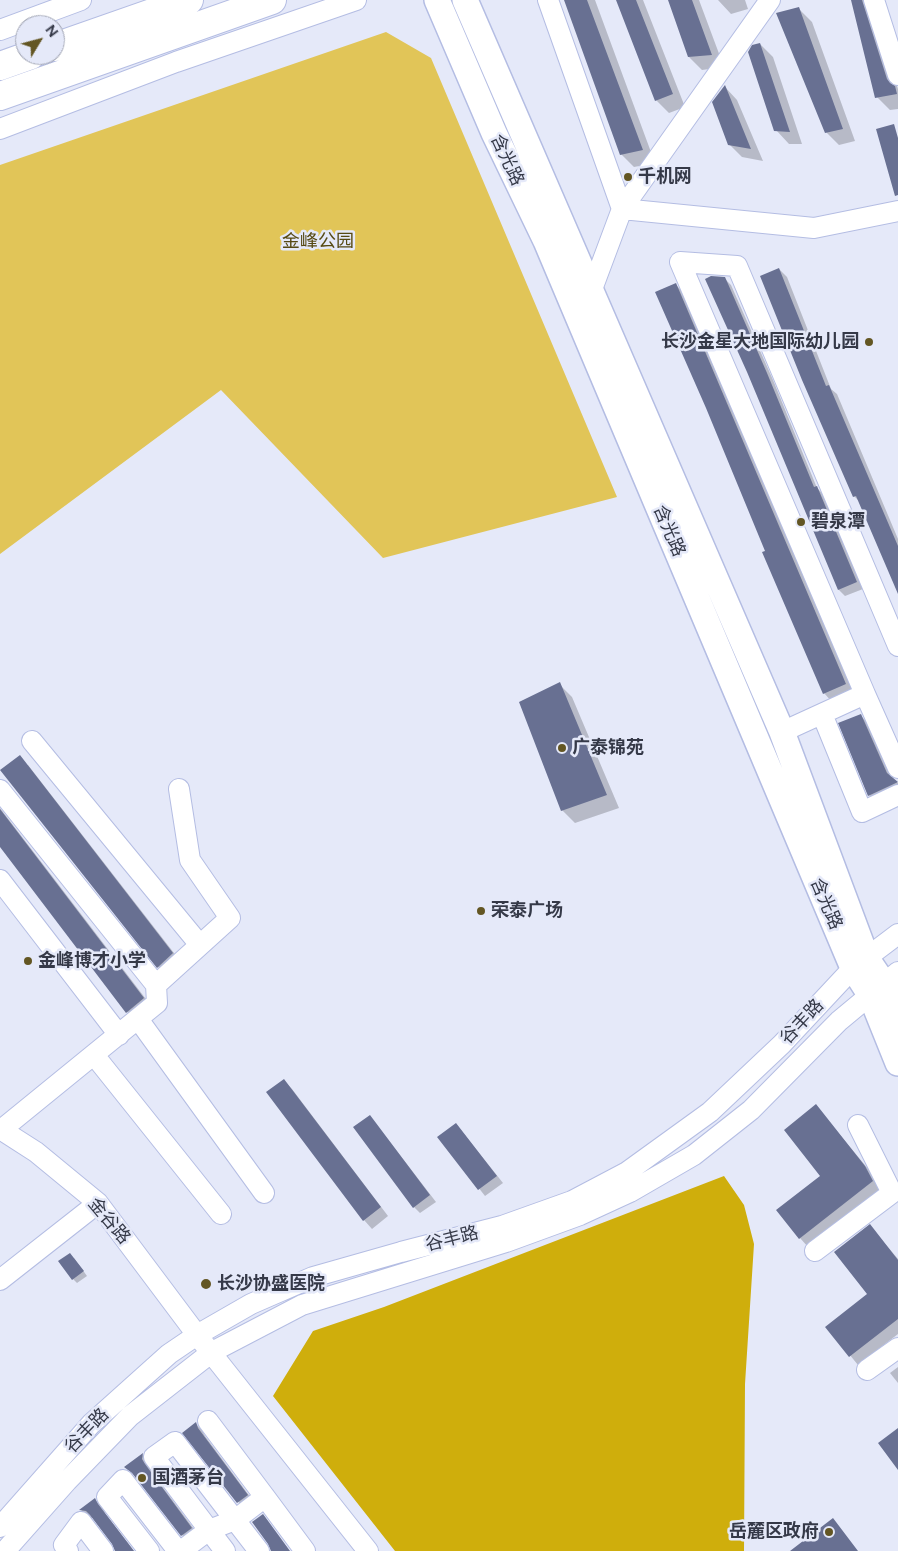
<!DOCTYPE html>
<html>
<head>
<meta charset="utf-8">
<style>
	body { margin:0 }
	#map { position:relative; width:898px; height:1551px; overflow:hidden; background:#e5e9f9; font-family:Figtree,sans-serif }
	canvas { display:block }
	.north { position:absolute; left:15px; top:15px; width:50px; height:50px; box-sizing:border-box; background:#e5e9f9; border:1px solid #9fa3b2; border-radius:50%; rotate:53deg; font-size:14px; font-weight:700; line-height:20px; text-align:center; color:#353948 }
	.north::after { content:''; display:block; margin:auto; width:18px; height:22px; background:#635623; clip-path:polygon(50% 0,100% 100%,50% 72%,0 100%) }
</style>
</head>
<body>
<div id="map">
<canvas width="898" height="1551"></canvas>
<div class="north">N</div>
</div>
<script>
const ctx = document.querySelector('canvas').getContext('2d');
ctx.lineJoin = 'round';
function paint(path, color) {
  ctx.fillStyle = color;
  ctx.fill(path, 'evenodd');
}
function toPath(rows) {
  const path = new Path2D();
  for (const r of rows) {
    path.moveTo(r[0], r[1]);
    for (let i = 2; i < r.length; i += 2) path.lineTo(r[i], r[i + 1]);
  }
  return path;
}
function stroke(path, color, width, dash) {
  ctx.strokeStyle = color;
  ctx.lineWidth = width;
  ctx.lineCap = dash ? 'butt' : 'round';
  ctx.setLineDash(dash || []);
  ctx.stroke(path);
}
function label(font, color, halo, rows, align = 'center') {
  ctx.font = font + ' Figtree,"Noto Sans SC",sans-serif';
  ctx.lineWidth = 5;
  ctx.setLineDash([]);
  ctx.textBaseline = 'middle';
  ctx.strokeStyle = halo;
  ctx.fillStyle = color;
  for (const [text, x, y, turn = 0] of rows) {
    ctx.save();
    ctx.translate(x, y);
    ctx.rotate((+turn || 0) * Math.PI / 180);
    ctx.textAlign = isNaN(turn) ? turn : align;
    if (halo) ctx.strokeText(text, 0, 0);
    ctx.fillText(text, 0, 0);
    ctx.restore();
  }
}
const green = toPath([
	[386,32,431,58,617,497,383,558,221,390,0,554,0,165]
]);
const forest = toPath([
	[724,1176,744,1205,754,1244,745,1384,744,1551,395,1551,273,1396,313,1331,384,1307]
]);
const shadow = toPath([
	[565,0,595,0,655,163,634,167,621,154],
	[618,0,643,0,685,107,669,113,656,100],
	[669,0,699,0,724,67,702,70,689,57],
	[718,0,745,0,748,9,731,14],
	[852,0,869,0,898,89,898,109,890,110,877,97],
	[799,9,812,22,855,141,839,145,826,132],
	[760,44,773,57,802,144,789,144,776,130],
	[725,87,737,100,763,161,742,157,729,144],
	[779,269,787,277,831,389,837,394,898,539,898,591,860,502,854,496],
	[724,278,731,285,773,380,817,488,823,494,863,589,845,596,839,590,748,372],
	[676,285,684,293,854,693,832,702,824,693,766,552],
	[559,684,572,697,619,808,575,823,562,810],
	[860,715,869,724,894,780,898,783,898,795,878,804,869,795],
	[28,765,181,962,167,975,158,967,2,771],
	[0,808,152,1007,136,1020,127,1012,0,845],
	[283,1080,292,1089,388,1216,372,1229,364,1220],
	[816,1106,874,1176,880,1190,808,1247,800,1238,822,1176],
	[370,1116,436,1202,420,1213,414,1207],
	[456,1124,503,1183,485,1196,439,1137],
	[870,1226,898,1259,898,1334,858,1365,827,1327,869,1294],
	[74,1258,87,1276,77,1283,73,1279],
	[898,1367,898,1383,890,1373],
	[196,1424,202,1430,205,1436,254,1502,244,1509,184,1433],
	[143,1455,151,1463,150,1468,153,1474,200,1537,191,1544,182,1535,137,1477,126,1467],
	[95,1500,103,1507,105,1513,134,1551,116,1551,116,1549,95,1518,88,1518,81,1511]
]);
const building = toPath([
	[564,0,587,0,643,150,620,155],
	[616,0,636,0,673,94,655,101],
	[668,0,692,0,712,55,688,57],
	[851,0,862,0,887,79,890,83,895,86,897,94,875,98],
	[799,7,843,129,825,133,776,13],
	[760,43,790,132,774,131,748,52,752,45],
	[725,85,751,149,728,145,712,102],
	[894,124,898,138,898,195,895,196,876,129],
	[779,268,826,386,829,385,898,546,898,594,856,496,853,497,802,380,760,276],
	[711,276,725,277,767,373,814,487,817,486,857,582,838,590,747,372,705,279],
	[676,283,846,684,823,694,762,552,765,551,706,408,655,292],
	[560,682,607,795,561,811,519,702],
	[861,714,887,773,898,782,868,796,838,723],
	[20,755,173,953,157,968,0,770],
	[0,809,144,998,126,1013,0,847],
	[284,1079,381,1207,363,1221,266,1092],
	[816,1104,865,1166,873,1181,799,1239,776,1210,820,1176,784,1130],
	[370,1115,430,1195,413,1208,353,1127],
	[456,1123,497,1176,478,1190,437,1137],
	[870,1224,898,1260,898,1319,849,1357,825,1327,867,1294,834,1252],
	[70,1253,84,1271,72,1280,58,1261],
	[196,1422,198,1428,248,1495,237,1503,182,1433],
	[898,1428,898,1470,878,1443],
	[143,1453,142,1459,145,1464,192,1528,181,1536,132,1473,124,1467],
	[95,1498,98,1504,134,1551,115,1551,112,1544,90,1515,86,1511,79,1510],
	[263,1514,290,1551,271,1551,268,1544,252,1522],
	[833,1518,858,1551,790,1551]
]);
const minor = toPath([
	[548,0,622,209],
	[874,0,898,75],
	[0,30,81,0],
	[0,129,176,62,356,0],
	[622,209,770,0],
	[591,292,622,209,814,228,898,211],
	[865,694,680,262,737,266,898,646],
	[822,714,862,812,898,795],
	[782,732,865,694,898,768],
	[32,741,200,945],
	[0,790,156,985,157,1003,1,1130],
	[0,880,119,1035],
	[156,985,230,918,190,860,179,789],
	[138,1019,264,1193],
	[94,1055,221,1214],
	[0,1129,36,1152,98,1203,197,1335,368,1551],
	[815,1251,892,1193,858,1125],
	[0,1280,98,1203],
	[867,1370,898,1348],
	[208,1421,265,1497],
	[0,1527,91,1424,169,1354,197,1335,251,1304,313,1277,401,1252,502,1226,572,1201,627,1172,710,1112,782,1044,853,968,898,934],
	[5,1551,67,1481,130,1416,212,1352,302,1305,506,1242,580,1215,630,1192,694,1155,751,1110,839,1021,898,972],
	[68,1551,64,1545,81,1522,103,1551],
	[149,1551,107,1497,123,1480,178,1551],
	[181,1551,209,1530,225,1551],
	[259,1551,235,1520,175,1442,154,1457,209,1530,235,1520,265,1497,305,1551]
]);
const major = toPath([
	[437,0,494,133,546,241,853,968,871,996,898,1063],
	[465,0,782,732,867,959,884,984,898,1018]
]);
const highway = toPath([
	[55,47,189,0],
	[0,66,31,55],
	[0,96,272,0]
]);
const markers = [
	[628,177,5,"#635623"],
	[869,342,5,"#635623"],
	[801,522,5,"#635623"],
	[562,748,5,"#635623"],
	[481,911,5,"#635623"],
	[28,961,5,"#635623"],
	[206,1284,6,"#635623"],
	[142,1478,5,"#635623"],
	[829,1532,5,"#635623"]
];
const streetNames = [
	["含光路",507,160,65],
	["含光路",669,531,67],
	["含光路",826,904,67],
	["谷丰路",802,1022,-47],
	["金谷路",109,1221,50],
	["谷丰路",452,1239,-14],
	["谷丰路",87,1431,-46]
];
const poiNames = [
	["千机网",638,177],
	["长沙金星大地国际幼儿园",859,342,"right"],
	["碧泉潭",811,522],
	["广泰锦苑",572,748],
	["荣泰广场",491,911],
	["金峰博才小学",38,961],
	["长沙协盛医院",217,1284],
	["国酒茅台",152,1478],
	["岳麓区政府",819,1532,"right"]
];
const parkNames = [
	["金峰公园",318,242]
];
paint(green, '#e1c558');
paint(forest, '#cfae0c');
paint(shadow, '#0003');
paint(building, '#687092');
stroke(minor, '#b4bde3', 22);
stroke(major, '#b4bde3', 28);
stroke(highway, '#b4bde3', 30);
stroke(minor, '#fff', 20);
stroke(major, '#fff', 25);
stroke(highway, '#fff', 28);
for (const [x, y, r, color] of markers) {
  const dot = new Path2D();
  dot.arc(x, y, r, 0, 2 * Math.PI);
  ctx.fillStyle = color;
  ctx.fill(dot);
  stroke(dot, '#e5e9f9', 2);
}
label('18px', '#353948', '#e5e9f9', streetNames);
label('bold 18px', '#353948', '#e5e9f9', poiNames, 'left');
label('18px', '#574a14', '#e5e9f9', parkNames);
</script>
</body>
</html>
